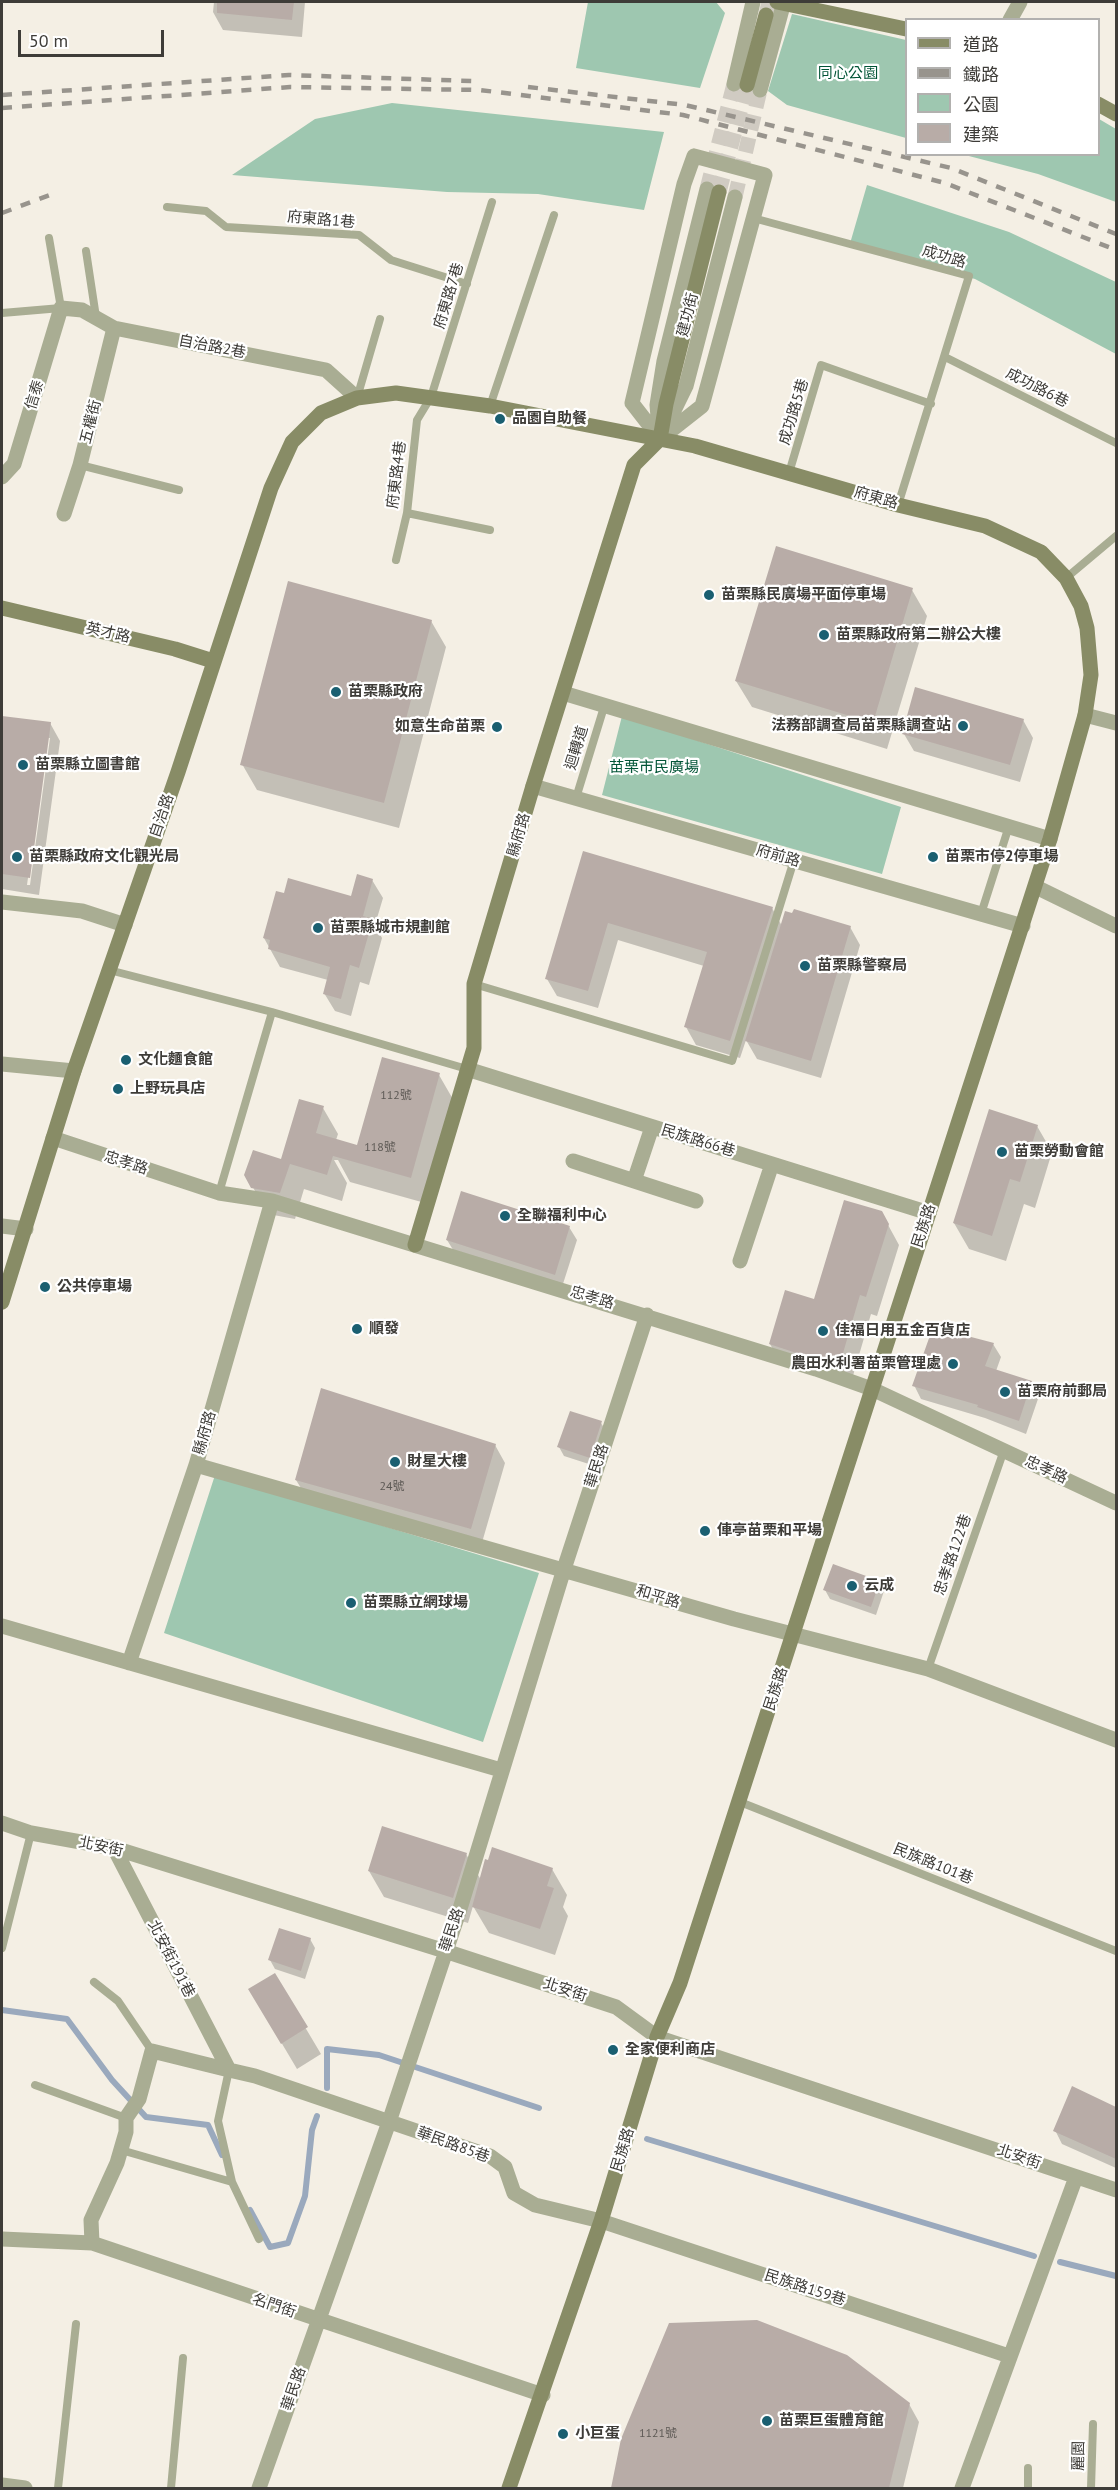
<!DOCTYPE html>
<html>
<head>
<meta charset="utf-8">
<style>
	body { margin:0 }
	#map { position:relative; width:1118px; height:2490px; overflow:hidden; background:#f4efe4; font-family:"PT Sans","Noto Sans TC",sans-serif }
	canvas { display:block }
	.frame { position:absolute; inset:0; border:3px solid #3e3c38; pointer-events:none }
	.legend { position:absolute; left:905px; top:18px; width:195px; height:138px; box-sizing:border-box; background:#fff; border:2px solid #b2b1af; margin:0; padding:8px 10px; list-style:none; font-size:18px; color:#3e3c38 }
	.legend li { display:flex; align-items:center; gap:12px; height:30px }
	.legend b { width:30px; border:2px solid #b2b1af }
	.scale { position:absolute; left:18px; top:30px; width:146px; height:27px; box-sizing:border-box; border:3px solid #3e3c38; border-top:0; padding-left:8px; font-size:18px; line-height:21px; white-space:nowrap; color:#3e3c38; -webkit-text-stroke:4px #fff; paint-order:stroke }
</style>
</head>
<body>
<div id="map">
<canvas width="1118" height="2490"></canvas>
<div class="frame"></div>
<ul class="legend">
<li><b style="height:8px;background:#888c66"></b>道路</li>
<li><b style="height:8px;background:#98948d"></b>鐵路</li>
<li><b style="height:16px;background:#9ec7b0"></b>公園</li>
<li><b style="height:16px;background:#b8aca7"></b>建築</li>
</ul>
<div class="scale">50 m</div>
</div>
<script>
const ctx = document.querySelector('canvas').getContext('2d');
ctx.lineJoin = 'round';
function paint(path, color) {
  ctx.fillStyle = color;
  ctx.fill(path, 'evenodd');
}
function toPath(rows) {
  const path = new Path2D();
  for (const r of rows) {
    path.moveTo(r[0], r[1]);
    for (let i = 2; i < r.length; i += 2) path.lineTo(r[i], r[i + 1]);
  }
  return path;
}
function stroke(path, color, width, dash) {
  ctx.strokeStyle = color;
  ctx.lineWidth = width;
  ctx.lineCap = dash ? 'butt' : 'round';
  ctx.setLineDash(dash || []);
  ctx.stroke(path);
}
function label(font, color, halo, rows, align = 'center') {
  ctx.font = font + ' "PT Sans","Noto Sans TC",sans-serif';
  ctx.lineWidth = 4.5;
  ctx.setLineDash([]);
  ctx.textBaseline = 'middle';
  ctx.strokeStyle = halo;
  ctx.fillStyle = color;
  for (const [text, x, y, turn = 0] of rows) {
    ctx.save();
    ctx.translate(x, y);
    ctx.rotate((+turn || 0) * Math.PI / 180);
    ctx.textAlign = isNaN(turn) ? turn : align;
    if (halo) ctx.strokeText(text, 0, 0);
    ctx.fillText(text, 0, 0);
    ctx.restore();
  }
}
const green = toPath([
	[588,2,716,2,725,13,700,88,576,68],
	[792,14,906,40,906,138,787,105,768,91],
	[392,103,664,132,644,210,538,194,447,192,232,175,315,119],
	[1099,119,1116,129,1116,202,1038,174,965,155,1098,154],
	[867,185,1009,232,1116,282,1116,354,975,279,849,247],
	[622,716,901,807,882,874,602,795],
	[215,1475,539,1573,483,1742,164,1633]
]);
const shadow = toPath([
	[214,2,305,2,302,37,223,30,213,12],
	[912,590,927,616,887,749,752,707,736,681],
	[431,621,446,647,399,828,257,790,242,764],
	[2,717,50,723,60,741,39,895,2,889],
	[47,738,50,738,30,885,27,885],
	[1023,720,1033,738,1020,782,914,751,904,734],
	[584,853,772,908,782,926,850,927,860,945,821,1078,757,1059,746,1040,740,1058,696,1045,686,1027,704,966,618,940,598,1008,557,996,547,979],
	[372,880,383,898,375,925,382,938,369,985,360,982,351,1016,335,1011,324,993,328,980,280,967,264,938,285,895,352,898],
	[439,1075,454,1101,425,1203,350,1182,338,1160,334,1160,347,1183,342,1201,304,1189,295,1219,268,1214,246,1175,282,1160,323,1108,338,1134,336,1140,358,1147],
	[1037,1126,1052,1152,1035,1208,1024,1204,1006,1261,969,1249,954,1223],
	[881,1212,899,1245,877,1316,871,1314,850,1386,781,1364,770,1344,815,1301],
	[569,1227,577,1240,562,1287,455,1253,447,1240],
	[993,1344,1001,1357,996,1371,1031,1383,1039,1396,1026,1434,985,1418,921,1399,914,1385],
	[601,1423,606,1431,595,1466,564,1456,559,1447],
	[495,1445,505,1463,481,1546,307,1498,296,1480],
	[879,1583,884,1591,876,1615,830,1599,825,1590],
	[466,1854,481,1880,552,1869,567,1895,563,1907,568,1916,555,1955,489,1933,473,1906,468,1923,384,1897,369,1871],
	[310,1939,315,1948,305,1979,275,1969,270,1960],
	[274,1975,321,2054,297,2069,265,2015],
	[1073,2088,1116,2109,1116,2168,1062,2144,1055,2130],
	[909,2404,919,2422,903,2488,613,2488,622,2439]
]);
const stream = toPath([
	[2,2010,67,2019,112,2080,146,2117,208,2125,222,2155],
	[327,2088,327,2049,379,2055,539,2108],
	[647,2139,1034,2256],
	[250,2210,270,2247,288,2243,305,2196,312,2130,317,2116],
	[1060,2262,1116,2276]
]);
const building = toPath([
	[217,2,294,2,292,20,217,13],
	[776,546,913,588,873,723,735,681],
	[288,581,432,620,384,803,240,765],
	[915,687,1024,719,1010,765,902,734],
	[2,716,51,722,30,878,2,874],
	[583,851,773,907,730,1041,684,1027,707,952,608,923,588,991,545,979],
	[357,874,373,879,363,916,373,919,359,968,350,965,341,999,323,994,330,967,268,949,270,940,263,938,276,891,284,893,288,878,351,896],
	[794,909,851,926,811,1061,745,1041,785,911,792,913],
	[382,1057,440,1073,411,1178,333,1156,327,1175,290,1164,280,1193,251,1188,244,1175,253,1150,281,1159,299,1099,324,1106,316,1133,357,1145],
	[989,1109,1038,1125,1020,1182,1010,1179,992,1236,953,1223],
	[461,1191,570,1226,555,1275,446,1240],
	[844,1200,882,1211,889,1224,866,1297,860,1295,839,1367,769,1344,785,1290,814,1299],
	[933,1327,994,1343,985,1366,1032,1381,1019,1421,977,1407,978,1405,912,1386],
	[321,1388,496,1444,471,1529,295,1480],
	[570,1411,602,1421,590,1458,557,1447],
	[833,1564,880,1581,871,1607,823,1590],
	[382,1826,467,1853,453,1898,368,1871],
	[492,1847,553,1868,547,1886,554,1888,540,1929,472,1907,485,1859,488,1860],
	[279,1928,311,1938,301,1971,268,1960],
	[275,1973,308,2027,281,2044,248,1989],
	[1072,2086,1116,2107,1116,2159,1053,2131],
	[757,2320,847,2355,910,2403,889,2488,611,2488,621,2439,669,2323]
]);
const streetTunnel = toPath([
	[707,189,734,84],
	[735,197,760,90]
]);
const secondaryTunnel = toPath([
	[766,15,769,2],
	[719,192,747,85]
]);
const lane = toPath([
	[167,207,206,211,226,227,359,235,391,260,467,284],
	[753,218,969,276,898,505],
	[86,251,96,317],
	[2,313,61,308,49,238],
	[945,357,1116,443],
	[357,398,380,319],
	[490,406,554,215],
	[80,465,179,490],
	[789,473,821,365,931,404],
	[407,513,490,530],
	[396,560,407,513,417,420,431,397,492,202],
	[1066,578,1116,536],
	[576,798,604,707],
	[981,914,1009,826],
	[109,970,272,1012,467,1069],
	[474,984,732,1061,794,860],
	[219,1193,272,1012],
	[928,1669,1004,1450],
	[740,1802,1116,1951],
	[2,1948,31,1833],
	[94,1982,118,2001,152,2051],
	[229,2070,218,2121,232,2182],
	[35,2085,126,2118],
	[121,2150,232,2182,259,2239],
	[1028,2468,1028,2488],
	[58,2488,76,2324],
	[171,2488,183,2358],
	[1091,2488,1093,2424]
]);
const street = toPath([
	[1010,20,1020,2],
	[734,84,753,2],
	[760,90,784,2],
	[694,156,765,175,702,406,660,439,632,403,684,184,694,156],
	[659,429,657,405,664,361,707,189],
	[663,433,686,386,735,197],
	[2,477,14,464,61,308,82,310,114,328,326,370,357,398],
	[64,514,80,465,114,328],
	[563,693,1050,839],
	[1085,715,1116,723],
	[533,786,1023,926],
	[1036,887,1116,926],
	[2,902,82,911,125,925],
	[2,1064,74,1071],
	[467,1069,929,1213],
	[53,1138,219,1193,272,1201,816,1369,872,1389,1116,1503],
	[573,1161,696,1201],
	[634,1181,652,1127],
	[2,1226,26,1229],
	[740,1261,772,1164],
	[196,1465,734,1619,928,1669,1116,1740],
	[2,1626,501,1770],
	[129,1663,196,1465,272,1201],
	[2,1823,31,1833,114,1848,445,1951,616,2007,657,2037,1116,2190],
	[114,1848,229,2070,255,2076,490,2156,505,2167,514,2193,535,2205,601,2221,1009,2356],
	[2,2239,92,2243,543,2395],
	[92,2243,91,2220,117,2163,126,2132,126,2118,139,2099,152,2051,229,2070],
	[2,2485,25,2488],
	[259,2488,389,2122,459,1912,564,1569,647,1315],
	[962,2488,1076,2177]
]);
const secondary = toPath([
	[777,2,906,29],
	[747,85,766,15],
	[1098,104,1116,114],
	[660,439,666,404,719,192],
	[2,608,175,649,213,661],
	[415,1245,474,1048,474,984,533,786,634,465,660,439],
	[2,1302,74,1071,178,772,271,488,292,442,321,413,357,398,396,393,490,406,695,446,898,505,985,526,1041,552,1066,578,1081,606,1087,628,1091,675,1085,715,1050,839,680,1983,657,2037,601,2221,509,2488]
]);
const rail = toPath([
	[528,87,685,105,951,168,1116,234],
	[2,95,289,75,472,81],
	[2,108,290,87,480,90,683,115,945,183,1116,250],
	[2,213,58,192]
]);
const markers = [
	[500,419,6,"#1a5f71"],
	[709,595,6,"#1a5f71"],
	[824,635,6,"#1a5f71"],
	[336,692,6,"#1a5f71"],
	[963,726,6,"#1a5f71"],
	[497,727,6,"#1a5f71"],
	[23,765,6,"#1a5f71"],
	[17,857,6,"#1a5f71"],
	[933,857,6,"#1a5f71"],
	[318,928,6,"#1a5f71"],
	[805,966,6,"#1a5f71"],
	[126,1060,6,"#1a5f71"],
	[118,1089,6,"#1a5f71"],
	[1002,1152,6,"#1a5f71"],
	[505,1216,6,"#1a5f71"],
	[45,1287,6,"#1a5f71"],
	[357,1329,6,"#1a5f71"],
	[823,1331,6,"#1a5f71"],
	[953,1364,6,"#1a5f71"],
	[1005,1392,6,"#1a5f71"],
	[395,1462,6,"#1a5f71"],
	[705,1531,6,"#1a5f71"],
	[852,1586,6,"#1a5f71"],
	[351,1603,6,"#1a5f71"],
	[613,2050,6,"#1a5f71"],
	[767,2421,6,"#1a5f71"],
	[563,2434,6,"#1a5f71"]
];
const numberNames = [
	["112號",396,1096],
	["118號",380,1148],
	["24號",392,1487],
	["1121號",658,2434]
];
const parkNames = [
	["同心公園",848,74],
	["苗栗市民廣場",654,768]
];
const streetNames = [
	["府東路1巷",321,220,5],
	["成功路",944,257,17],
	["府東路7巷",449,296,-73],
	["建功街",688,315,-76],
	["自治路2巷",212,347,11],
	["成功路6巷",1037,388,27],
	["信泰",35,395,-73],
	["成功路5巷",794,412,-73],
	["五權街",91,422,-76],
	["府東路4巷",397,475,-83],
	["府東路",876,498,16],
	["英才路",108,633,13],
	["迴轉道",577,748,-73],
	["自治路",162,816,-71],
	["縣府路",519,835,-74],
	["府前路",778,856,16],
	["民族路66巷",698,1141,17],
	["忠孝路",126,1163,18],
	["民族路",924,1226,-72],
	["忠孝路",592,1298,17],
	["縣府路",205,1433,-74],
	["華民路",597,1466,-72],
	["忠孝路",1046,1470,25],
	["忠孝路122巷",953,1555,-71],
	["和平路",658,1597,17],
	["民族路",776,1689,-72],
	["北安街",101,1847,12],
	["民族路101巷",933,1864,22],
	["華民路",452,1930,-71],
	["北安街191巷",171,1959,63],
	["北安街",565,1990,18],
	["華民路85巷",453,2145,20],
	["民族路",623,2150,-73],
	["北安街",1019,2157,19],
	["民族路159巷",805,2288,18],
	["名門街",274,2306,19],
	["華民路",294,2389,-71],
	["麗園",1079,2456,-89]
];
const poiNames = [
	["品園自助餐",512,419],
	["苗栗縣民廣場平面停車場",721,595],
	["苗栗縣政府第二辦公大樓",836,635],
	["苗栗縣政府",348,692],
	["法務部調查局苗栗縣調查站",951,726,"right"],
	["如意生命苗栗",485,727,"right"],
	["苗栗縣立圖書館",35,765],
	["苗栗縣政府文化觀光局",29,857],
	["苗栗市停2停車場",945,857],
	["苗栗縣城市規劃館",330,928],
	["苗栗縣警察局",817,966],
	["文化麵食館",138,1060],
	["上野玩具店",130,1089],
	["苗栗勞動會館",1014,1152],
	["全聯福利中心",517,1216],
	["公共停車場",57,1287],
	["順發",369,1329],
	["佳福日用五金百貨店",835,1331],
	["農田水利署苗栗管理處",941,1364,"right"],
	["苗栗府前郵局",1017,1392],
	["財星大樓",407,1462],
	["俥亭苗栗和平場",717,1531],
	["云成",864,1586],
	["苗栗縣立網球場",363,1603],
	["全家便利商店",625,2050],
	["苗栗巨蛋體育館",779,2421],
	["小巨蛋",575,2434]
];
paint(green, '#9ec7b0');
paint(shadow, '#0003');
stroke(stream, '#9aa9bd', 6);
paint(building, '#b8aca7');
stroke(streetTunnel, '#d0cbc2', 15, [15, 8]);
stroke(secondaryTunnel, '#d0cbc2', 15, [15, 8]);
stroke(lane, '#a9ad93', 8);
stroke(street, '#a9ad93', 15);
stroke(secondary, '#888c66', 15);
stroke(rail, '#98948d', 4.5, [10, 10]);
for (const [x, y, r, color] of markers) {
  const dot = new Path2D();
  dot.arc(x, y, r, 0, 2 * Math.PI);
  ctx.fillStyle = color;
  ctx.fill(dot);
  stroke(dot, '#fff', 2);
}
label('12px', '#5c5854', null, numberNames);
label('15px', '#035537', '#fff', parkNames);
label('15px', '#3e3c38', '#fff', streetNames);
label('bold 15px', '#3e3c38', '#fff', poiNames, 'left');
</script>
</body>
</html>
